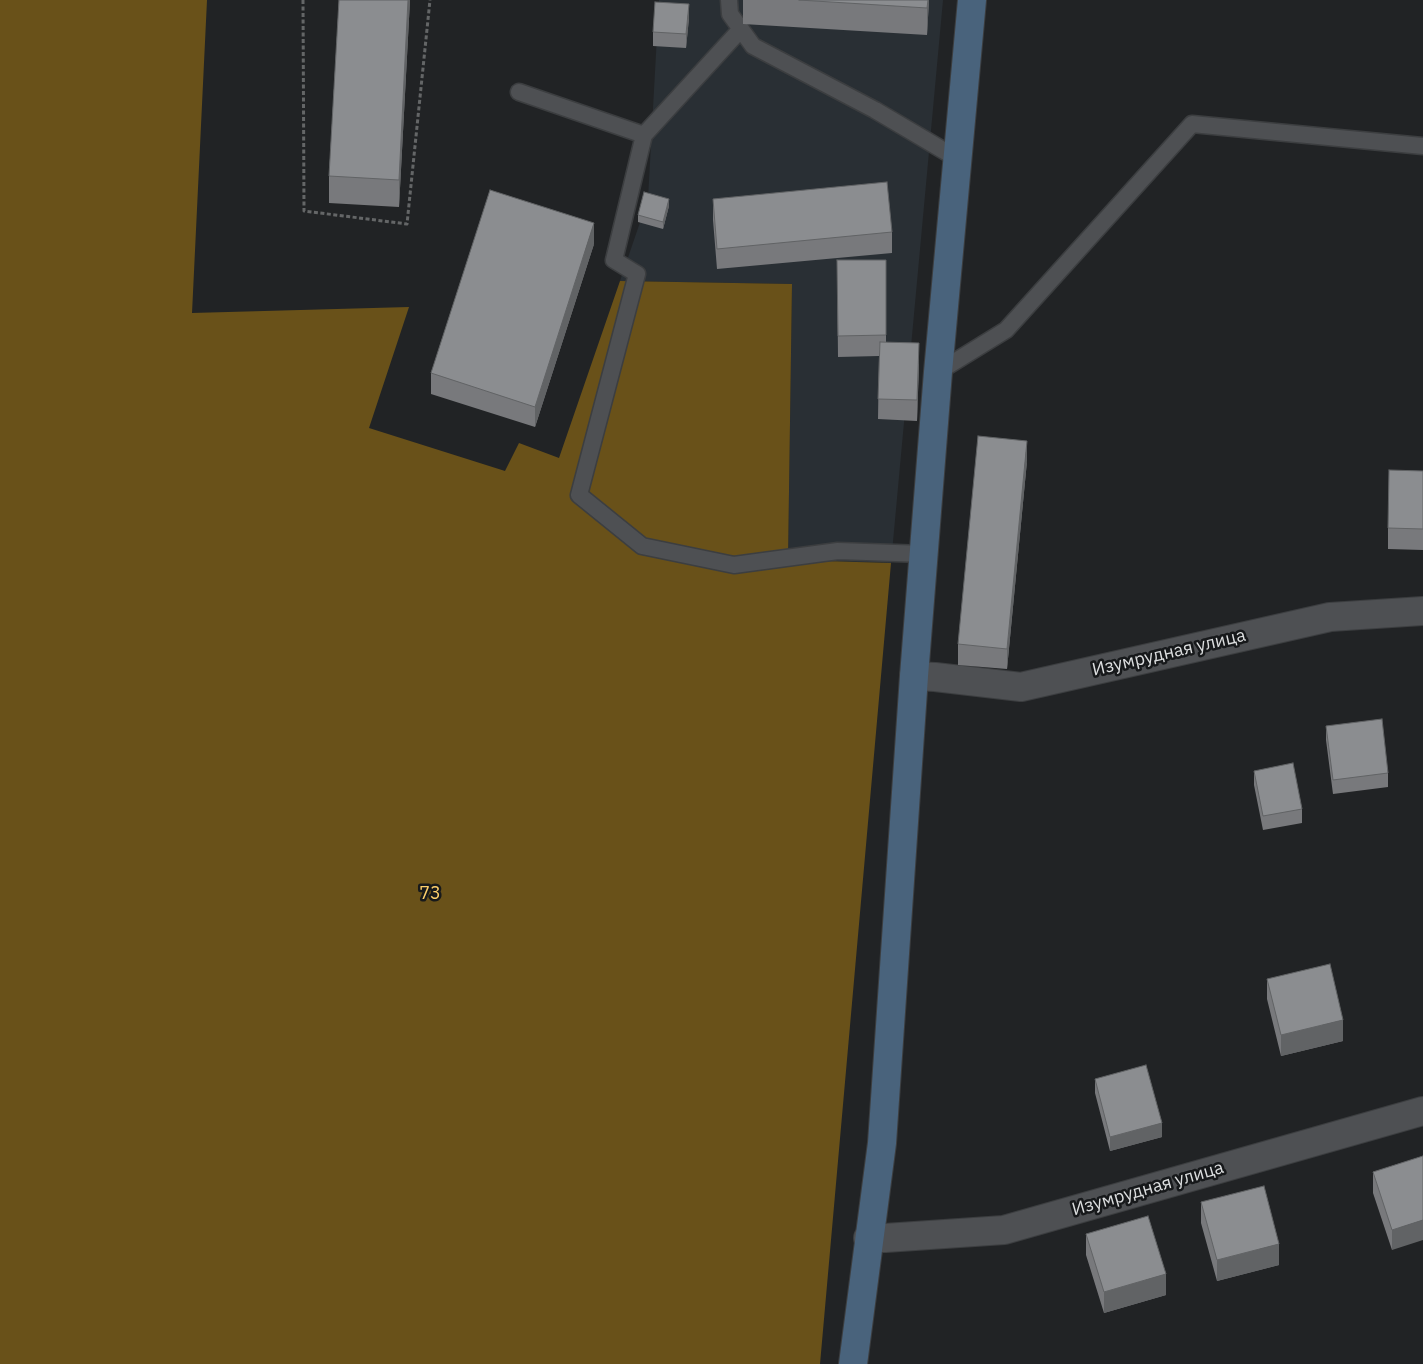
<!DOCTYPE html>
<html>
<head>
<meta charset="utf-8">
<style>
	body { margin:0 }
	canvas { display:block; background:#212325 }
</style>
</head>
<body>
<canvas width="1423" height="1364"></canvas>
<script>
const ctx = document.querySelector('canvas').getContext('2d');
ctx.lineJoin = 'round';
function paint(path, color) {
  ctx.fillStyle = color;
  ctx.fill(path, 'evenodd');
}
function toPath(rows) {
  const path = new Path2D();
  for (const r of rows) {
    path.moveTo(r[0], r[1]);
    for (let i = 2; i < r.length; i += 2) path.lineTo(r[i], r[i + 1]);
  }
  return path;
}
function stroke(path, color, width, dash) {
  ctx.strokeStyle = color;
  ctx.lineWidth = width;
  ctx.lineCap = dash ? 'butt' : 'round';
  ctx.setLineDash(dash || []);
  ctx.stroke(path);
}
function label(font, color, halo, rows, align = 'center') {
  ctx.font = font + ' "IBM Plex Sans",sans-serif';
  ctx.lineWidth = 5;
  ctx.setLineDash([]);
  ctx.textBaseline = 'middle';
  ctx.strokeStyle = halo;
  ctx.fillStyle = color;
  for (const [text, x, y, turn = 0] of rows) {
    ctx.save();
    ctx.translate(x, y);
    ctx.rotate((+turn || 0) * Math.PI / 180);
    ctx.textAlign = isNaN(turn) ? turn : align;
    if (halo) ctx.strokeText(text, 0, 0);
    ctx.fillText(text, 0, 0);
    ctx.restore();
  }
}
const built = toPath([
	[659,0,943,0,891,563,788,561,792,284,620,281,648,199]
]);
const forest = toPath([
	[0,0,207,0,192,313,409,307,369,428,505,471,519,443,559,458,620,281,792,284,788,560,891,563,820,1364,0,1364]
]);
const path = toPath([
	[303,0,304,211,407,224,430,0]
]);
const lane = toPath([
	[729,0,730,14,753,46,875,110,958,159],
	[519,92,644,135,614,260,637,274,579,495,642,546,734,565,838,551,924,554],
	[644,135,741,29],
	[938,372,1006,330,1192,124,1423,146]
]);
const street = toPath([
	[914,676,935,677,1021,687,1330,617,1423,611],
	[868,1238,885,1238,1004,1230,1423,1111]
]);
const secondary = toPath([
	[853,1364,882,1143,914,676,938,372,972,0]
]);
const wall = toPath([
	[339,0,410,0,399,207,329,203,329,176],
	[743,0,929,0,927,35,743,24],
	[689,18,686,48,653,46,653,32],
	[713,199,892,232,892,253,717,269,713,220],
	[669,206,663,229,638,222,638,215],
	[594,244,535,427,431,394,431,373],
	[837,260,886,260,886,342,919,364,917,421,878,419,879,356,838,357],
	[1027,461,1007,669,958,665,958,644],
	[1423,471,1423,550,1388,549,1388,528],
	[1326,726,1388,773,1388,787,1333,794,1326,740],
	[1254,771,1302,809,1302,823,1263,830,1254,785],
	[1267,979,1343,1041,1281,1056,1267,999],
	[1095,1079,1162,1137,1110,1151,1095,1093],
	[1423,1156,1392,1250,1373,1193,1373,1172],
	[1201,1202,1279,1265,1217,1281,1201,1223],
	[1086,1234,1166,1295,1104,1313,1086,1255]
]);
const shadedWall = toPath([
	[408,0,410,0,399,207,399,180],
	[928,0,929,0,927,35,927,8],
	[689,4,689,18,686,48,686,34],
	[669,199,669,206,663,229,663,222],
	[594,223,594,244,535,427,535,407],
	[919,343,919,364,917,421,917,400],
	[1027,441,1027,461,1007,669,1007,649],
	[1343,1020,1343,1041,1281,1056,1281,1035],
	[1162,1123,1162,1137,1110,1151,1110,1137],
	[1423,1220,1423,1240,1392,1250,1392,1230],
	[1279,1244,1279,1265,1217,1281,1217,1260],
	[1166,1274,1166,1295,1104,1313,1104,1292]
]);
const building = toPath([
	[339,0,408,0,399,180,329,176,339,0],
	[799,0,928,0,927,8,799,0],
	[655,2,689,4,686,34,653,32,655,2],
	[887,182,892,232,717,249,713,199,887,182],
	[490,190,594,223,535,407,431,373,490,190],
	[644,192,669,199,663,222,638,215,644,192],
	[837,260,886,260,886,335,838,336,837,260],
	[880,342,919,343,917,400,878,399,880,342],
	[978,436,1027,441,1007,649,958,644,978,436],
	[1389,470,1423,471,1423,529,1388,528,1389,470],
	[1382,719,1388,773,1333,780,1326,726,1382,719],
	[1293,763,1302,809,1263,816,1254,771,1293,763],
	[1330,964,1343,1020,1281,1035,1267,979,1330,964],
	[1146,1065,1162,1123,1110,1137,1095,1079,1146,1065],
	[1423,1156,1423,1220,1392,1230,1373,1172,1423,1156],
	[1264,1186,1279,1244,1217,1260,1201,1202,1264,1186],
	[1148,1216,1166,1274,1104,1292,1086,1234,1148,1216]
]);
const streetNames = [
	["Изумрудная улица",1169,653,-13],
	["Изумрудная улица",1148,1189,-16]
];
const parkNames = [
	["73",430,894]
];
paint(built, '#292f34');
paint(forest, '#695119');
stroke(lane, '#3c3e40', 19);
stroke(street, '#3c3e40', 30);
stroke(secondary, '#3c3e40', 30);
stroke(path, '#646667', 3, [4, 2.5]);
stroke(lane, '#4e5053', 16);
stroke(street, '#4e5053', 28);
stroke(secondary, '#49637c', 28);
paint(wall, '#78797c');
paint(shadedWall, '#616365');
paint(building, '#8b8d90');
stroke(building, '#616365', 1);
label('18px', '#dcdedf', '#17191b', streetNames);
label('18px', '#fdcf6b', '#17191b', parkNames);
</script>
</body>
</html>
